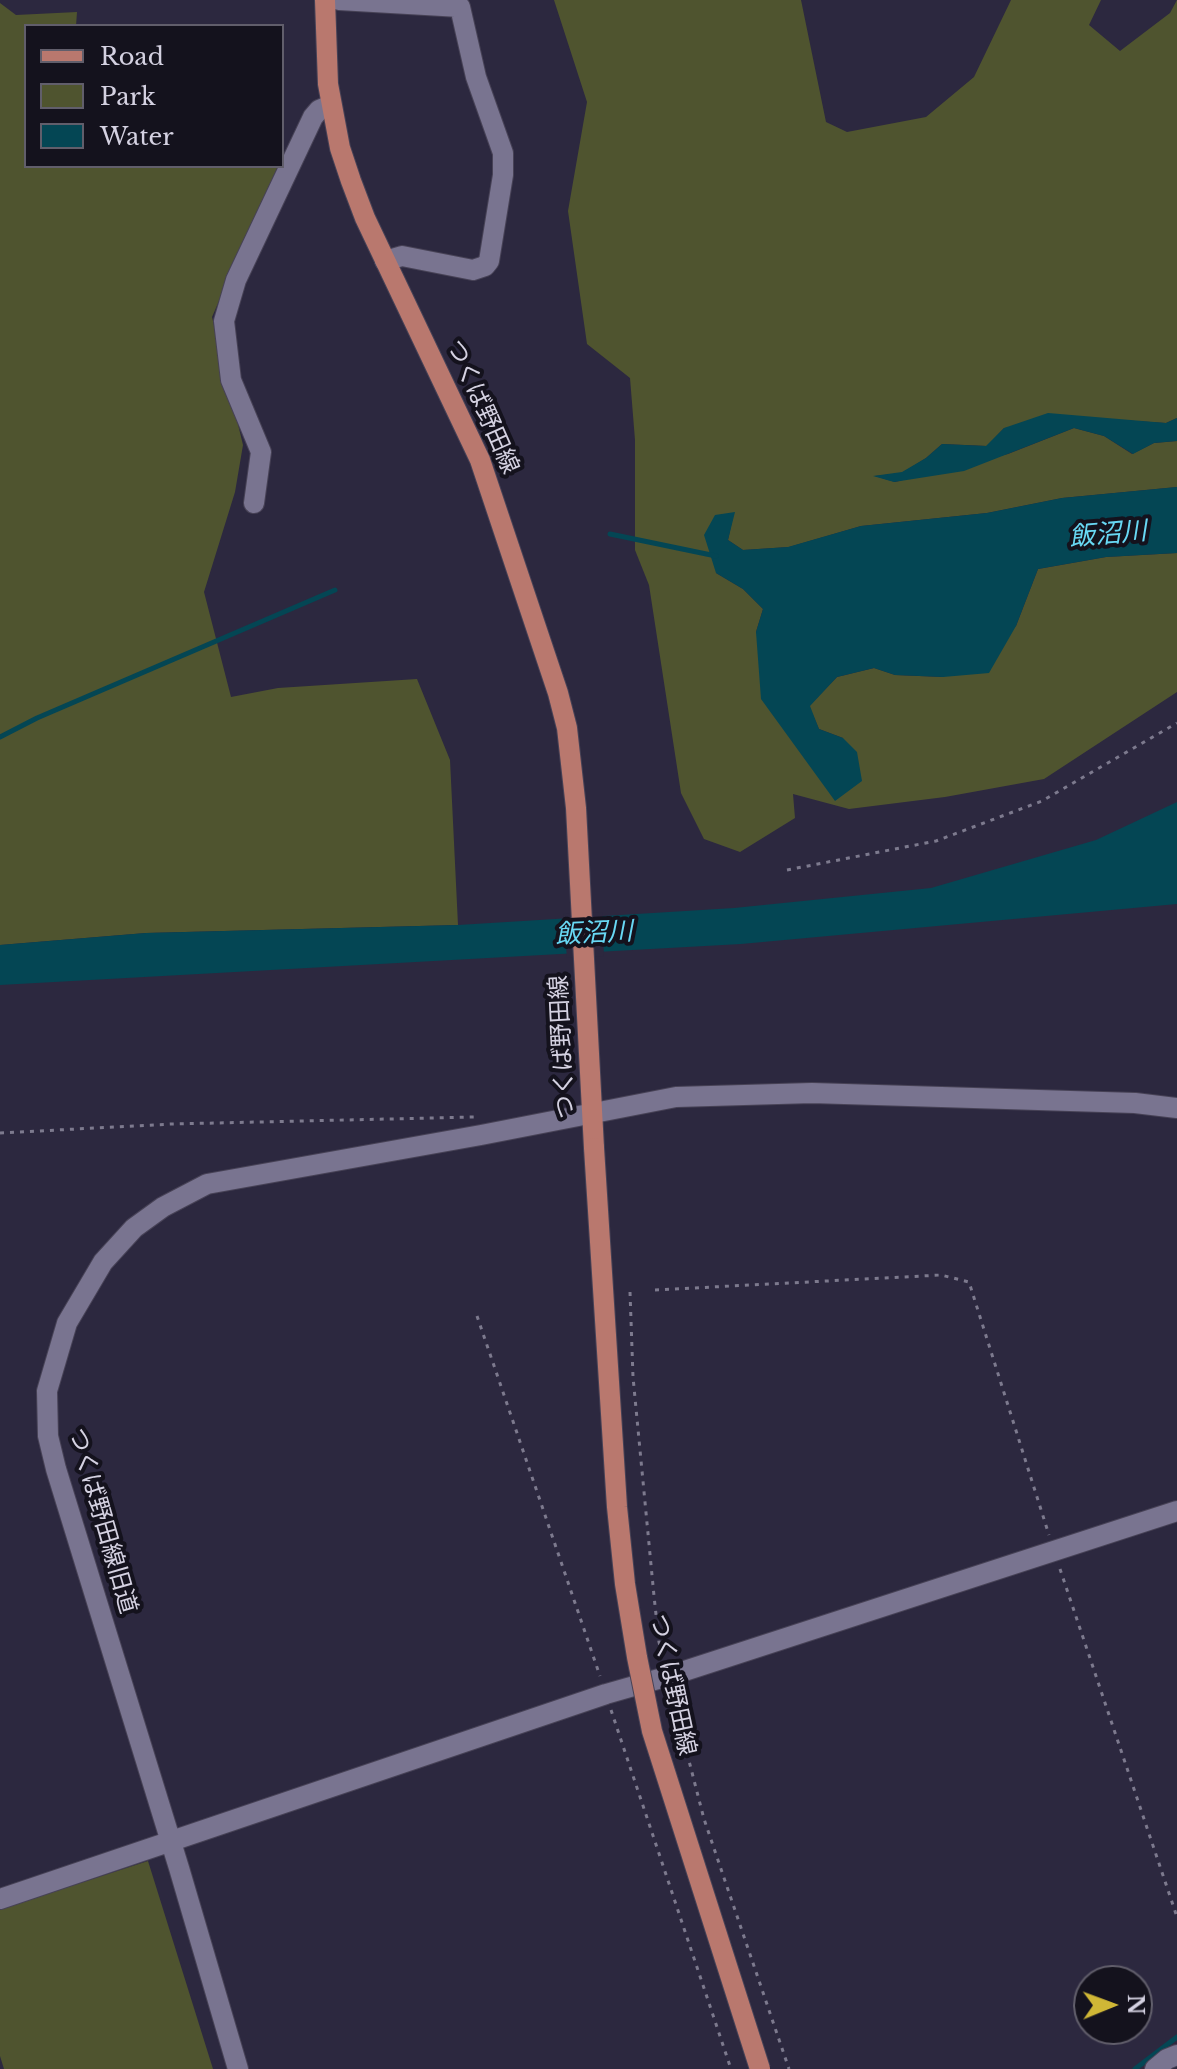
<!DOCTYPE html>
<html>
<head>
<meta charset="utf-8">
<style>
	body { margin:0 }
	#map { position:relative; width:1177px; height:2069px; overflow:hidden; background:#2c283f; font-family:"Libre Baskerville",serif }
	canvas { display:block }
	.legend { position:absolute; left:24px; top:24px; width:260px; height:144px; box-sizing:border-box; background:#14121d; border:2px solid #615e6b; margin:0; padding:10px 14px; list-style:none; font-size:24px; color:#d4d1e1 }
	.legend li { display:flex; align-items:center; gap:16px; height:40px }
	.legend b { width:40px; border:2px solid #615e6b }
	.north { position:absolute; left:1073px; top:1965px; width:80px; height:80px; box-sizing:border-box; background:#14121d; border:2px solid #615e6b; border-radius:50%; rotate:89deg; font-size:22px; font-weight:700; line-height:32px; text-align:center; color:#d4d1e1 }
	.north::after { content:''; display:block; margin:auto; width:28px; height:36px; background:#d0b736; clip-path:polygon(50% 0,100% 100%,50% 72%,0 100%) }
</style>
</head>
<body>
<div id="map">
<canvas width="1177" height="2069"></canvas>
<ul class="legend">
<li><b style="height:10px;background:#b9786e"></b>Road</li>
<li><b style="height:22px;background:#4f542f"></b>Park</li>
<li><b style="height:22px;background:#044654"></b>Water</li>
</ul>
<div class="north">N</div>
</div>
<script>
const ctx = document.querySelector('canvas').getContext('2d');
ctx.lineJoin = 'round';
function paint(path, color) {
  ctx.fillStyle = color;
  ctx.fill(path, 'evenodd');
}
function toPath(rows) {
  const path = new Path2D();
  for (const r of rows) {
    path.moveTo(r[0], r[1]);
    for (let i = 2; i < r.length; i += 2) path.lineTo(r[i], r[i + 1]);
  }
  return path;
}
function stroke(path, color, width, dash) {
  ctx.strokeStyle = color;
  ctx.lineWidth = width;
  ctx.lineCap = dash ? 'butt' : 'round';
  ctx.setLineDash(dash || []);
  ctx.stroke(path);
}
function label(font, color, halo, rows, align = 'center') {
  ctx.font = font + ' "Libre Baskerville","Noto Sans JP",serif';
  ctx.lineWidth = 8;
  ctx.setLineDash([]);
  ctx.textBaseline = 'middle';
  ctx.strokeStyle = halo;
  ctx.fillStyle = color;
  for (const [text, x, y, turn = 0] of rows) {
    ctx.save();
    ctx.translate(x, y);
    ctx.rotate((+turn || 0) * Math.PI / 180);
    ctx.textAlign = isNaN(turn) ? turn : align;
    if (halo) ctx.strokeText(text, 0, 0);
    ctx.fillText(text, 0, 0);
    ctx.restore();
  }
}
const green = toPath([
	[554,0,801,0,826,122,847,132,926,117,974,77,1011,0,1101,0,1089,25,1120,51,1170,13,1177,0,1177,418,1166,423,1119,420,1004,428,987,446,942,444,926,458,902,473,875,476,895,482,1008,454,1074,428,1104,436,1132,454,1154,443,1177,441,1177,487,1062,498,987,513,861,526,789,547,743,550,728,540,734,512,716,573,743,589,763,609,756,632,835,800,843,738,819,729,809,706,837,677,874,668,895,675,943,677,1016,626,1038,569,1106,557,1177,553,1177,692,1044,779,945,797,849,809,793,794,795,818,740,852,704,839,681,793,649,585,635,550,635,440,630,378,587,344,568,211,587,102],
	[0,3,16,15,77,12,76,26,26,26,26,166,278,166,212,317,243,445,235,492,204,592,231,697,278,688,417,679,450,760,458,925,146,933,0,945],
	[148,1861,213,2069,4,2069,0,2056,0,1909]
]);
const water = toPath([
	[1048,413,1166,423,1177,418,1177,441,1154,443,1133,454,1104,436,1074,428,964,471,894,482,873,476,902,472,926,458,942,444,986,446,1004,428],
	[1177,487,1177,553,1106,557,1038,569,1016,626,989,673,943,677,895,675,874,668,837,677,810,706,819,729,843,738,857,752,862,781,835,801,761,699,756,632,763,609,743,589,716,573,704,535,715,515,735,512,728,540,743,550,788,547,861,526,987,513,1062,498],
	[1177,802,1177,904,741,944,0,985,0,945,146,933,458,925,734,908,931,888,1096,840]
]);
const pier = toPath([
	[602,912,604,956,567,958,563,914]
]);
const stream = toPath([
	[610,534,716,556],
	[0,737,37,718,335,590],
	[1135,2069,1177,2037]
]);
const path = toPath([
	[787,870,936,841,1042,801,1177,723],
	[0,1133,172,1124,475,1117],
	[655,1290,941,1275,969,1282,1049,1535],
	[630,1292,633,1377,654,1596,659,1642,664,1660],
	[477,1316,600,1676],
	[1060,1569,1177,1917],
	[672,1695,704,1819,789,2069],
	[611,1710,731,2069]
]);
const minor = toPath([
	[339,0,460,7,476,77,503,153,503,175,489,261,485,266,473,270,402,256,385,261],
	[254,503,261,452,231,380,224,321,236,280,313,117,319,110,331,105],
	[0,1899,606,1694,669,1676,1177,1511],
	[238,2069,179,1868,56,1469,48,1436,47,1391,67,1323,103,1262,134,1228,163,1207,207,1184,481,1135,676,1097,812,1093,1135,1103,1177,1108],
	[1155,2069,1167,2059,1177,2055]
]);
const major = toPath([
	[325,0,328,84,340,148,351,181,365,218,480,460,558,693,567,728,576,808,594,1148]
]);
const majorBridge = toPath([
	[594,1148,617,1507,625,1584,637,1657,652,1731,760,2069]
]);
const streetNames = [
	["つくば野田線",482,407,66],
	["つくば野田線",563,1047,-93],
	["つくば野田線旧道",102,1521,74],
	["つくば野田線",672,1685,78]
];
const waterNames = [
	["飯沼川",1108,535,-5],
	["飯沼川",594,934,-3]
];
paint(green, '#4f542f');
paint(water, '#044654');
paint(pier, '#2c283f');
stroke(stream, '#044654', 5);
stroke(minor, '#474256', 22);
stroke(major, '#474256', 22);
stroke(path, '#7d7a8e', 3, [4, 6]);
stroke(minor, '#797490', 20);
stroke(major, '#b9786e', 20);
stroke(majorBridge, '#474256', 22, []);
stroke(majorBridge, '#b9786e', 20);
label('24px', '#d4d1e1', '#14121d', streetNames);
label('italic 26px', '#68d8f4', '#14121d', waterNames);
</script>
</body>
</html>
